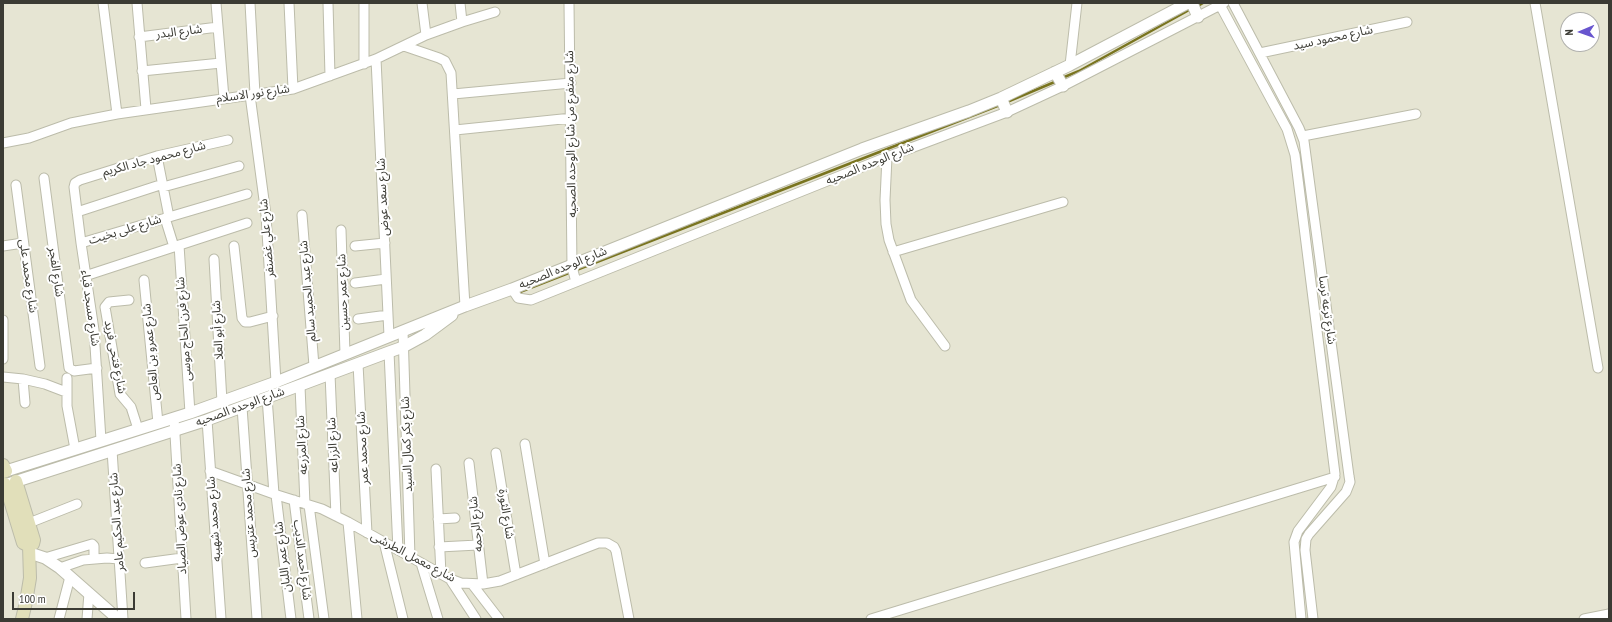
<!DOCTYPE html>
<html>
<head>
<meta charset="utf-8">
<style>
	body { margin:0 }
	#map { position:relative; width:1612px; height:622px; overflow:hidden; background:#e6e5d3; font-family:"PT Sans Narrow",sans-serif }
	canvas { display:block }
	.frame { position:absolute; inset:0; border:4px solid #3b3b34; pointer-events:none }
	.north { position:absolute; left:1560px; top:12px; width:40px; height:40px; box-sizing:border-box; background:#fff; border:1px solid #b1b1ae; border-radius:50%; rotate:268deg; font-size:11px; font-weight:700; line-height:16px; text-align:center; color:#3b3b34 }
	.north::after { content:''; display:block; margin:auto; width:14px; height:18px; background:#6855ce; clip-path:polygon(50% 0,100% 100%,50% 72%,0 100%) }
	.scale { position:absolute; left:12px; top:592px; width:123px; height:18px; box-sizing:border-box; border:2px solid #3b3b34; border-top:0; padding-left:5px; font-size:12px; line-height:14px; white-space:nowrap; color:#3b3b34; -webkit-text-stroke:3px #fff; paint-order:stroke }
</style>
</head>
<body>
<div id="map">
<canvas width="1612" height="622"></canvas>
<div class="frame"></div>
<div class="north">N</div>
<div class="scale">100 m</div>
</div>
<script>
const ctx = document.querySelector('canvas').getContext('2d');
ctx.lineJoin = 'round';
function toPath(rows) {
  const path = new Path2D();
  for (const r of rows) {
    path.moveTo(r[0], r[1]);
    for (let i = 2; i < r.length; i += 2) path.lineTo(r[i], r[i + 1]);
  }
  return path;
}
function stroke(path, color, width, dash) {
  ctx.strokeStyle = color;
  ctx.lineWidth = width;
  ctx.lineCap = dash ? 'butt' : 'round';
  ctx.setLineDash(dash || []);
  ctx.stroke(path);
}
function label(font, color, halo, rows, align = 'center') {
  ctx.font = font + ' "PT Sans Narrow","Noto Sans Arabic",sans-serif';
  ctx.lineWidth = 4;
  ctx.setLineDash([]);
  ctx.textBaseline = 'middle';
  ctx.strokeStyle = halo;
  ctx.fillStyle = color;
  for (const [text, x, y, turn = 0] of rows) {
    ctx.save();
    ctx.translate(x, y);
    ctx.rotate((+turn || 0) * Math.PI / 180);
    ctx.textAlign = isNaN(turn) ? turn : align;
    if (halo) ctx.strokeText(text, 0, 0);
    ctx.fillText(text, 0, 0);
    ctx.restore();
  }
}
const stream = toPath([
	[1198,6,1203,3],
	[1062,78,1079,71,1191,9],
	[1007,102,1057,81],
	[520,292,1000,105]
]);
const minor = toPath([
	[103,3,117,114],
	[137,3,146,109],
	[216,3,224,98],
	[250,3,255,94],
	[289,3,293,89],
	[328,3,330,76],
	[422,3,426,35],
	[460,3,462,22],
	[569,3,572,267,576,282],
	[1233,3,1299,128,1304,141,1349,476,1350,482,1346,492,1309,534,1306,539,1305,550,1313,619],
	[1535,3,1598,368],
	[1220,5,1287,129,1295,155,1335,474,1331,487,1298,531,1294,542,1301,619],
	[139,37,218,27],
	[404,46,439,58,445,61,451,73,465,306],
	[1260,53,1407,22],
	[376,59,389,336],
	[364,64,364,3],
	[1070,65,1077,3],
	[142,71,221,63],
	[453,94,571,83],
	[250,95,266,215,276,382],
	[455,130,572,118],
	[1303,136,1416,114],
	[3,143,29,138,71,123,117,114,293,89,376,59,426,35,462,22,495,12],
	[157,156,169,217],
	[887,157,885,200,886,224,889,240,911,300,945,346],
	[44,178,69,368,74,371,97,368],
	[16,185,40,366],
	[163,187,239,166],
	[77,212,163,184],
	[302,215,314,366],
	[165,218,174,247],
	[341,230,345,354],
	[81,243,247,194],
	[179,245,190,413],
	[3,246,23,243],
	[234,246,242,318,245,322,250,322,273,316],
	[355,246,385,243],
	[893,252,1063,202],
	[214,259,222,402],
	[85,276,247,223],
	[144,280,158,423],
	[355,283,386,279],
	[512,289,518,298,531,300,887,157,1007,112,1063,86,1224,3],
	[129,300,109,302,105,307,120,394,131,407,138,429],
	[358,319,388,315],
	[3,320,3,359],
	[403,331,410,557],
	[389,352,398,550],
	[358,364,367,533],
	[330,374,336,516],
	[3,377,23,379,45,384,66,392],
	[67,378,67,406,75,449],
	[23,379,25,403],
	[300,386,305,504],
	[267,397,274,494],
	[242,407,257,619],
	[174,418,186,619],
	[207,420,221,619],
	[101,440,94,330,81,243,74,187,75,183,80,180,157,156,228,140],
	[525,444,545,564],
	[112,450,123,619],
	[496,453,516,575],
	[469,463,483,584],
	[436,469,441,574],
	[210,471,274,494,322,509,348,522,450,579,461,583,483,584,500,581,598,543,607,543,614,547,616,551,629,619],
	[276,495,291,619],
	[294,500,309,619],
	[309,505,324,619],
	[438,519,455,518],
	[348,522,357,619],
	[29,523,77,504],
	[384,542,403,619],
	[439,547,478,545],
	[45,558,92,544,94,546,94,558],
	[145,563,182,558],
	[421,563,438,619],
	[60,568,83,560,107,558,119,559],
	[450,579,476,619],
	[472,584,499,619],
	[59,619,70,577],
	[87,619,89,593],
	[871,619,1335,477],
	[1584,619,1609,614]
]);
const tertiary = toPath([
	[1192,3,1198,17],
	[1055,72,1063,86],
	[1001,98,1007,112],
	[6,471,190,413,276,382,465,306,512,289,862,149,969,111,1001,98,1070,65,1188,3],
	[8,484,207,420,389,352,403,347,425,335,452,315],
	[30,553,45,558,60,568,118,619]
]);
const secondary = toPath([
	[3,465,6,471,3,472],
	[16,481,34,540,33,544,29,546],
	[3,485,5,484,23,543,29,546],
	[22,619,26,602,30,578,29,546]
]);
const streetNames = [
	["شارع البدر",179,32,-7],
	["شارع محمود سيد",1333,38,-12],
	["شارع نور الاسلام",253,94,-8],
	["شارع متفرع من شارع الوحده الصحيه",571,134,-91],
	["شارع محمود جاد الكريم",154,159,-15],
	["شارع الوحده الصحيه",870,164,-22],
	["شارع سعد عوض",383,197,-93],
	["شارع على بخيت",125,230,-17],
	["شارع علي غضنفر",267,238,-95],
	["شارع الوحده الصحيه",563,268,-22],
	["شارع الفجر",56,272,82],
	["شارع محمد على",28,276,82],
	["شارع عبد الحميد سالم",308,291,-95],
	["شارع عمر حسين",343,292,-92],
	["شارع مسجد قباء",90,308,82],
	["شارع ترعه ترسا",1327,310,82],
	["شارع فرن الحاج موسى",184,329,-94],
	["شارع أبو العلا",218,330,-93],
	["شارع عمرو بن العاص",151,352,-95],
	["شارع فتحى فريد",115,357,79],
	["شارع الوحده الصحيه",240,407,-20],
	["شارع بكر كمال السيد",407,444,-92],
	["شارع المزرعه",302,445,-93],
	["شارع الزراعه",333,445,-93],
	["شارع محمد عمر",363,448,-93],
	["شارع محمد عتريس",249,513,-94],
	["شارع الثورة",506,514,81],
	["شارع نادى عوض الصياد",180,519,-93],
	["شارع محمد شهيبه",214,519,-94],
	["شارع عبد الحكيم عامر",117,522,-94],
	["شارع الرحمه",476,524,-96],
	["شارع عمر اللبان",283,557,-97],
	["شارع معمل الطرشى",413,557,28],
	["شارع احمد الديب",302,560,83]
];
stroke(stream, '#79741f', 2.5);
stroke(minor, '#bcbcaa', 11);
stroke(tertiary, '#bcbcaa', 13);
stroke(secondary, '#bcbcaa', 14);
stroke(minor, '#fff', 9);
stroke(tertiary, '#fff', 11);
stroke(secondary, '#e1dfba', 12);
label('12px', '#3b3b34', '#fff', streetNames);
</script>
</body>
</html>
